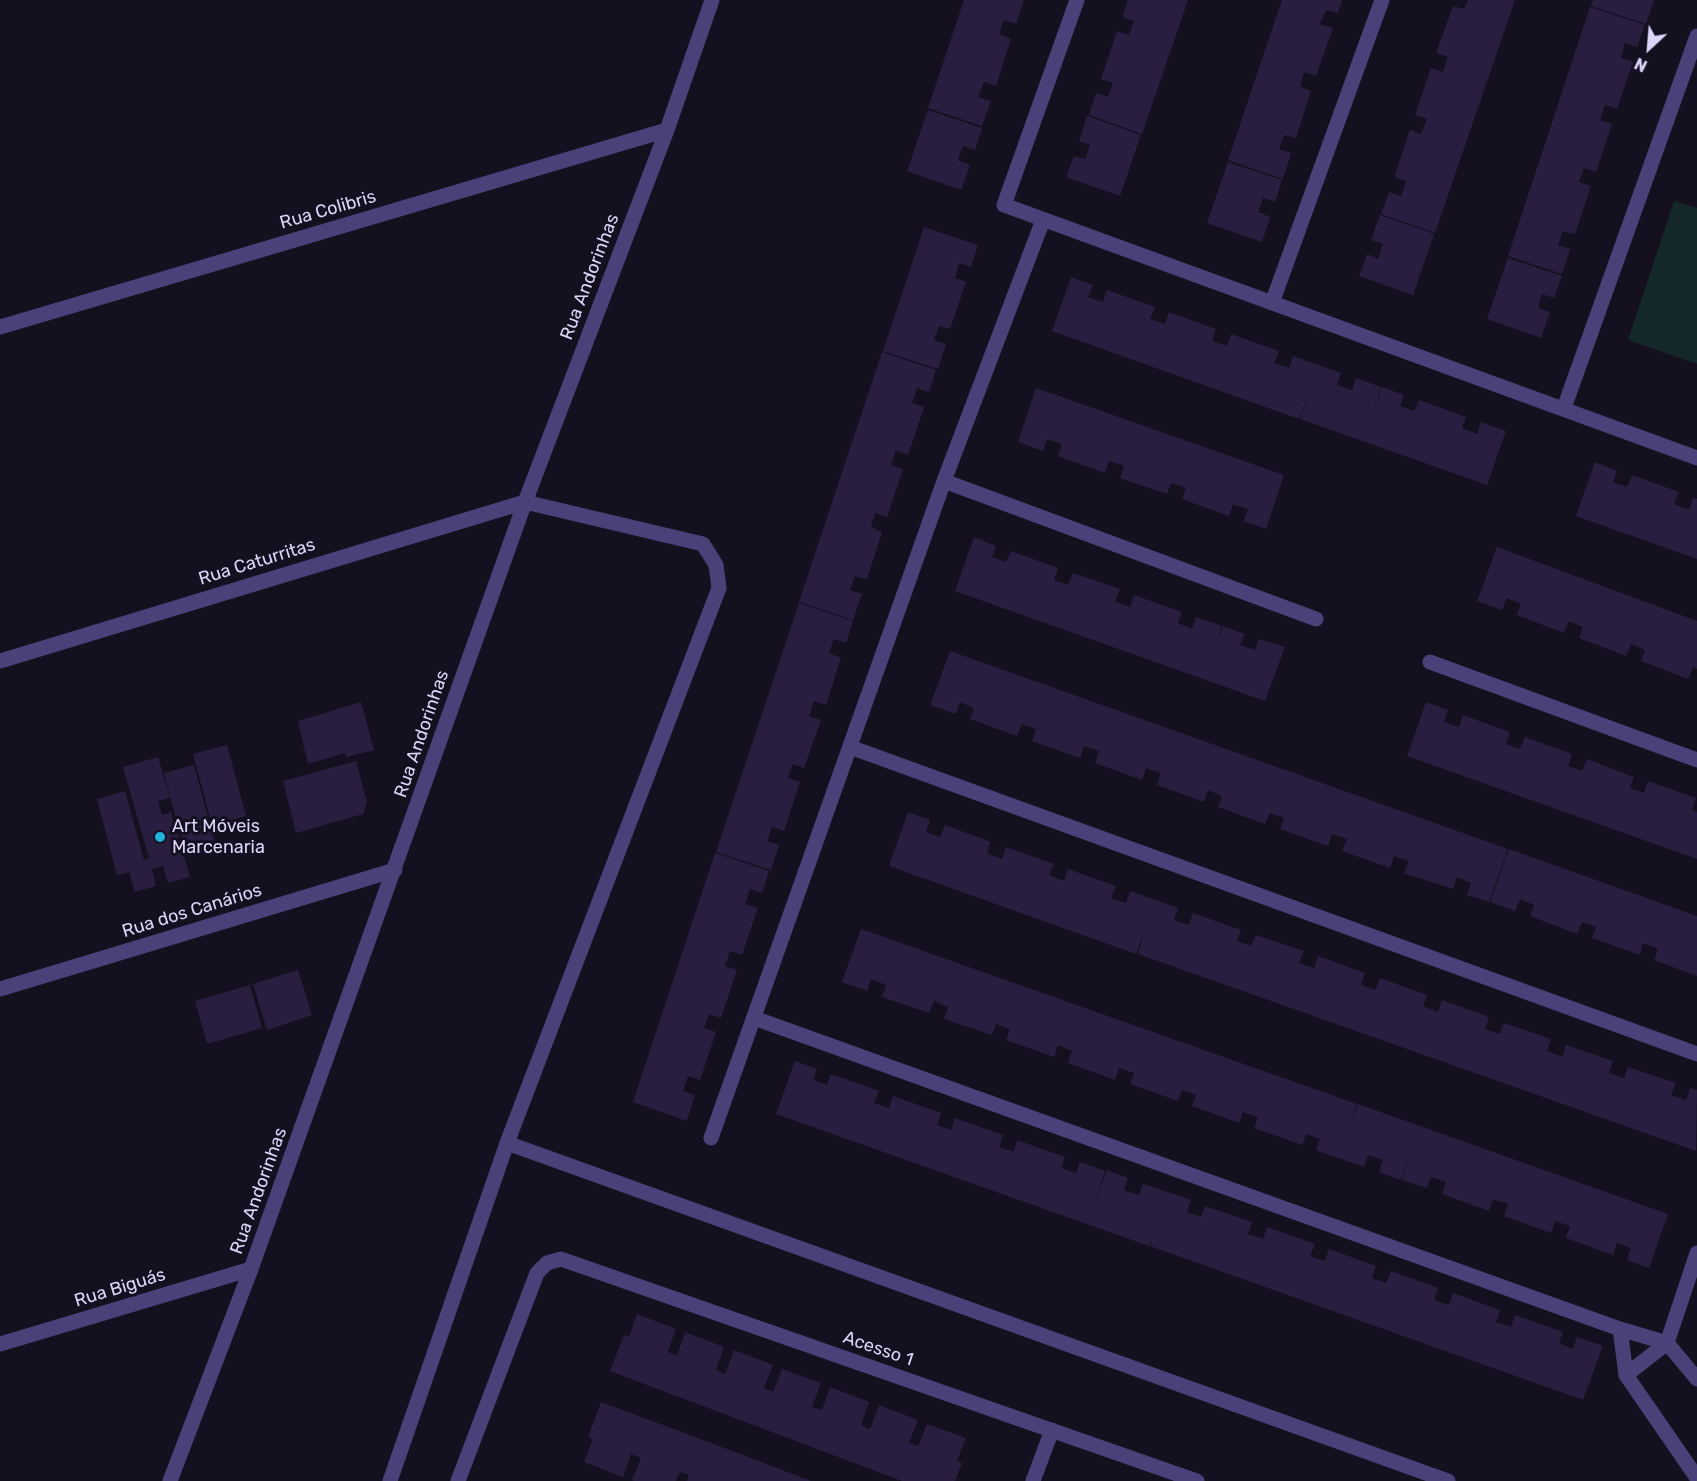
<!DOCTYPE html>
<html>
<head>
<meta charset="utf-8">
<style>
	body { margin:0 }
	#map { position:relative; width:1697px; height:1481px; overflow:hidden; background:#151020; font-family:Rubik,sans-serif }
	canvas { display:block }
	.north { position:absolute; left:1619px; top:18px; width:60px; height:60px; -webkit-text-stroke:4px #151020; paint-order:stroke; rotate:206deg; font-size:16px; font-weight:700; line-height:24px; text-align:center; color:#ddd5f9 }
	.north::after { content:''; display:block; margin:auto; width:21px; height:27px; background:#ddd5f9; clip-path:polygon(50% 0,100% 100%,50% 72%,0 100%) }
</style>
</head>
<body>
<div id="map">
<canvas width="1697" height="1481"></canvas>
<div class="north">N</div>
</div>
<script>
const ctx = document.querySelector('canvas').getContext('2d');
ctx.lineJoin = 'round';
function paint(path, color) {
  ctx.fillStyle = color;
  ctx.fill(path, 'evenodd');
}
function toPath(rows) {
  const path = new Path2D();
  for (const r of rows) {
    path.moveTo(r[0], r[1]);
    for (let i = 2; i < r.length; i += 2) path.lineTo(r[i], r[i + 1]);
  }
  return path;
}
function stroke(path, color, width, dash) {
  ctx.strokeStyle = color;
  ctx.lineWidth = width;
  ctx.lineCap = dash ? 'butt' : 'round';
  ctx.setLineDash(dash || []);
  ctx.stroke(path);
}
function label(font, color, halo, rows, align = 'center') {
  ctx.font = font + ' Rubik,sans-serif';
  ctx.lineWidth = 6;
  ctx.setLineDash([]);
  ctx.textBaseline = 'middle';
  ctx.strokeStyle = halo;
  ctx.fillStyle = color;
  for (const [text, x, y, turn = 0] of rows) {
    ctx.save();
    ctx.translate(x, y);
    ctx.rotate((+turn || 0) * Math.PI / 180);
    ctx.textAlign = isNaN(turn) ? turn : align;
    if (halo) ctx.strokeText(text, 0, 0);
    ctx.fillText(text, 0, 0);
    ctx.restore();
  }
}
const green = toPath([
	[1674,201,1697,208,1697,364,1628,340]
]);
const building = toPath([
	[964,0,1024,0,1016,24,1004,20,999,34,1011,39,996,86,984,82,978,97,991,101,982,126,928,108],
	[1128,0,1188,0,1142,134,1089,115,1096,93,1108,97,1113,83,1101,79,1117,31,1129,35,1134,21,1122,17],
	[1282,0,1342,0,1338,13,1326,10,1320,24,1333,28,1316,76,1304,72,1300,87,1311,91,1296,138,1284,135,1279,149,1291,153,1283,179,1228,160],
	[1468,0,1515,0,1435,233,1381,214,1389,192,1401,196,1406,181,1394,177,1410,130,1421,134,1427,119,1415,115,1431,68,1443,72,1448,57,1436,53,1453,6,1464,9],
	[1593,0,1654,0,1646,24,1591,6],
	[1590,7,1645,25,1637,47,1625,43,1621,58,1633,62,1617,109,1605,105,1600,120,1612,124,1596,172,1584,168,1579,182,1591,186,1575,234,1563,231,1558,245,1570,249,1562,274,1508,256],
	[928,110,982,128,975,150,963,146,958,160,970,165,961,190,907,171],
	[1087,116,1141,135,1120,196,1066,177,1074,156,1085,159,1090,145,1079,141],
	[1228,162,1282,180,1275,202,1263,198,1258,212,1270,217,1262,242,1207,223],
	[1380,215,1434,234,1413,295,1359,276,1367,254,1378,259,1383,244,1371,240],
	[924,227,978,245,971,267,959,263,955,278,966,282,950,329,939,326,934,340,946,344,938,369,883,351],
	[1508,258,1562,276,1554,298,1542,294,1538,308,1550,312,1541,338,1487,319],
	[1071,277,1093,285,1088,297,1103,302,1107,290,1155,307,1150,319,1165,324,1169,312,1216,329,1212,341,1227,346,1231,334,1279,351,1274,363,1289,368,1293,356,1341,373,1337,385,1352,390,1356,378,1381,387,1374,410,1382,387,1404,395,1400,406,1414,411,1419,400,1466,417,1462,428,1477,434,1481,422,1506,431,1487,485,1300,419,1308,395,1299,419,1052,331],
	[882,352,936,370,929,392,917,388,912,403,924,407,908,455,896,450,891,465,903,469,887,517,875,513,871,527,882,532,867,579,855,576,850,590,862,594,853,620,799,602],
	[1036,388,1284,475,1266,529,1244,521,1248,509,1233,504,1229,516,1182,499,1186,488,1171,483,1167,494,1120,478,1124,466,1109,461,1105,473,1058,456,1062,444,1047,439,1043,451,1018,442],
	[1595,462,1617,471,1613,482,1627,487,1632,475,1679,492,1674,504,1689,510,1693,498,1697,499,1697,559,1576,516],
	[974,537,996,546,992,557,1006,562,1011,551,1058,568,1054,580,1068,585,1073,573,1120,589,1115,601,1130,607,1134,595,1182,612,1178,623,1192,629,1196,617,1222,626,1213,651,1223,626,1245,634,1240,645,1255,650,1259,639,1285,647,1265,701,955,591],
	[1497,547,1697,621,1697,669,1693,667,1688,679,1641,661,1645,650,1631,644,1626,656,1579,638,1583,627,1569,621,1564,633,1517,615,1521,604,1507,598,1502,610,1477,601],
	[799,603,853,621,846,643,834,639,829,653,841,658,826,705,814,701,809,716,821,720,804,768,793,764,788,778,800,782,784,831,772,827,767,841,779,845,771,870,716,852],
	[950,651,1508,849,1489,902,1467,895,1471,883,1457,877,1453,889,1404,873,1409,861,1394,856,1390,868,1342,851,1347,839,1332,834,1328,846,1280,829,1284,818,1270,813,1265,824,1218,807,1222,796,1208,790,1204,802,1157,785,1161,773,1146,768,1142,780,1095,763,1099,751,1084,746,1080,758,1032,741,1036,729,1022,724,1017,736,970,719,974,708,960,702,956,714,930,705],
	[361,702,374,750,346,757,345,753,308,764,298,721],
	[1426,702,1448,710,1444,722,1459,727,1463,715,1510,732,1506,744,1520,749,1525,737,1572,754,1568,766,1582,771,1587,759,1634,777,1630,788,1644,793,1648,781,1696,798,1692,810,1697,812,1697,859,1407,756],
	[227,745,246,816,212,825,193,754],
	[158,757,170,798,158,801,162,815,171,812,190,877,168,883,163,866,152,869,156,886,135,892,129,872,117,875,97,799,125,791,144,860,149,858,123,767],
	[356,761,367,802,363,814,296,833,283,781],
	[194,765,216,848,186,856,164,773],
	[908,812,930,820,926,832,940,837,945,825,991,842,987,853,1002,859,1006,847,1054,864,1049,875,1064,881,1068,869,1116,886,1111,898,1126,903,1130,891,1178,908,1174,920,1189,925,1193,913,1241,930,1237,941,1251,946,1256,935,1304,951,1299,963,1314,968,1318,956,1365,973,1361,985,1375,990,1380,978,1427,995,1423,1006,1438,1012,1442,1000,1489,1017,1485,1029,1500,1034,1504,1023,1551,1039,1547,1051,1562,1057,1566,1045,1613,1061,1609,1073,1624,1078,1628,1067,1676,1083,1671,1095,1686,1100,1690,1088,1697,1090,1696,1151,1138,954,1145,930,1136,954,889,866],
	[1509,849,1697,916,1697,976,1654,960,1658,949,1643,943,1640,955,1592,938,1596,927,1582,922,1577,934,1530,916,1534,905,1520,899,1515,911,1490,902],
	[715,853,769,871,762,893,750,889,745,904,758,908,742,955,730,951,725,966,737,970,721,1018,709,1014,704,1028,716,1032,700,1080,688,1076,683,1091,695,1095,687,1121,633,1102],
	[861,929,1357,1104,1351,1126,1358,1104,1668,1214,1649,1268,1627,1260,1631,1248,1617,1243,1613,1255,1566,1238,1570,1226,1555,1221,1551,1233,1504,1216,1508,1204,1493,1199,1489,1211,1442,1194,1446,1182,1431,1177,1427,1188,1402,1180,1409,1156,1401,1180,1379,1172,1383,1160,1368,1155,1364,1167,1316,1150,1320,1139,1306,1134,1302,1145,1254,1128,1258,1117,1243,1112,1239,1123,1192,1106,1196,1095,1182,1090,1178,1101,1130,1084,1134,1073,1119,1068,1115,1080,1068,1063,1072,1051,1058,1045,1054,1057,1006,1040,1010,1029,996,1024,992,1035,944,1019,948,1007,934,1001,929,1013,882,997,886,985,871,979,867,991,842,982],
	[298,970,312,1015,267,1030,253,984],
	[250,985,262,1028,207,1044,195,1001],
	[795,1061,817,1069,813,1080,827,1085,831,1074,879,1091,874,1103,889,1108,893,1096,941,1113,937,1125,951,1130,955,1118,1003,1135,999,1147,1014,1152,1017,1140,1065,1157,1061,1168,1076,1173,1080,1162,1105,1171,1096,1198,1107,1170,1128,1178,1124,1190,1139,1195,1143,1184,1191,1200,1187,1212,1201,1217,1205,1206,1252,1222,1248,1234,1263,1239,1267,1227,1315,1244,1310,1256,1325,1261,1329,1249,1376,1266,1372,1278,1386,1283,1391,1271,1438,1288,1434,1300,1449,1305,1453,1293,1500,1310,1496,1322,1511,1327,1515,1315,1563,1332,1559,1343,1573,1349,1577,1337,1603,1346,1583,1400,1150,1246,1155,1230,1149,1246,776,1114],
	[637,1314,676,1329,668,1351,672,1354,677,1355,685,1332,724,1347,716,1370,725,1374,734,1350,773,1365,764,1388,773,1392,782,1369,821,1383,812,1407,822,1410,830,1387,869,1402,861,1425,865,1427,870,1429,879,1405,918,1420,909,1443,918,1446,927,1424,966,1438,957,1461,962,1463,955,1481,902,1481,610,1371,624,1335,629,1337],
	[601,1402,698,1438,811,1481,687,1481,689,1475,680,1472,676,1481,634,1481,632,1480,641,1458,631,1454,623,1477,584,1462,593,1439,588,1437]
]);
const minor = toPath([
	[1077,0,1004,205,1697,458],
	[1272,303,1382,0],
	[0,327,667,130],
	[1564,408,1697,36],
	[944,481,1316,619],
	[0,661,525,502,667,130,712,0],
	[1430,662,1697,760],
	[850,747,1697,1054],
	[0,989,395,870],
	[754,1018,1620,1329,1667,1343,1697,1379],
	[711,1138,944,481,1043,220],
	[1620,1329,1626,1375,1697,1478],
	[0,1344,251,1269],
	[1626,1375,1667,1343,1697,1253],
	[458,1481,537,1273,547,1263,561,1259,1197,1481],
	[1033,1481,1052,1430]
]);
const tertiary = toPath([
	[507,1143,1448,1481],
	[170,1481,251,1269,525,502,703,544,716,565,719,588,507,1143,390,1481]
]);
const markers = [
	[160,837,6,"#1db3dd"]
];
const streetNames = [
	["Rua Colibris",328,210,-16],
	["Rua Andorinhas",590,277,-69],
	["Rua Caturritas",257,562,-17],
	["Rua Andorinhas",422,734,-71],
	["Rua dos Canários",192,911,-17],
	["Rua Andorinhas",259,1191,-70],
	["Rua Biguás",120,1288,-17],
	["Acesso 1",878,1349,19]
];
const poiNames = [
	["Art Móveis",172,827],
	["Marcenaria",172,848]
];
paint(green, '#142729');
paint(building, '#291e3f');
stroke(minor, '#4a4179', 15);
stroke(tertiary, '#4a4179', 15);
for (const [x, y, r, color] of markers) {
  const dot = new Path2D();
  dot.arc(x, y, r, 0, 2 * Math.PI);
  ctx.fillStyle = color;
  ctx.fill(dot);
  stroke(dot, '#151020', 2);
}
label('18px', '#ddd5f9', '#151020', streetNames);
label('18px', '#ddd5f9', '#151020', poiNames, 'left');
</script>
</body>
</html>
